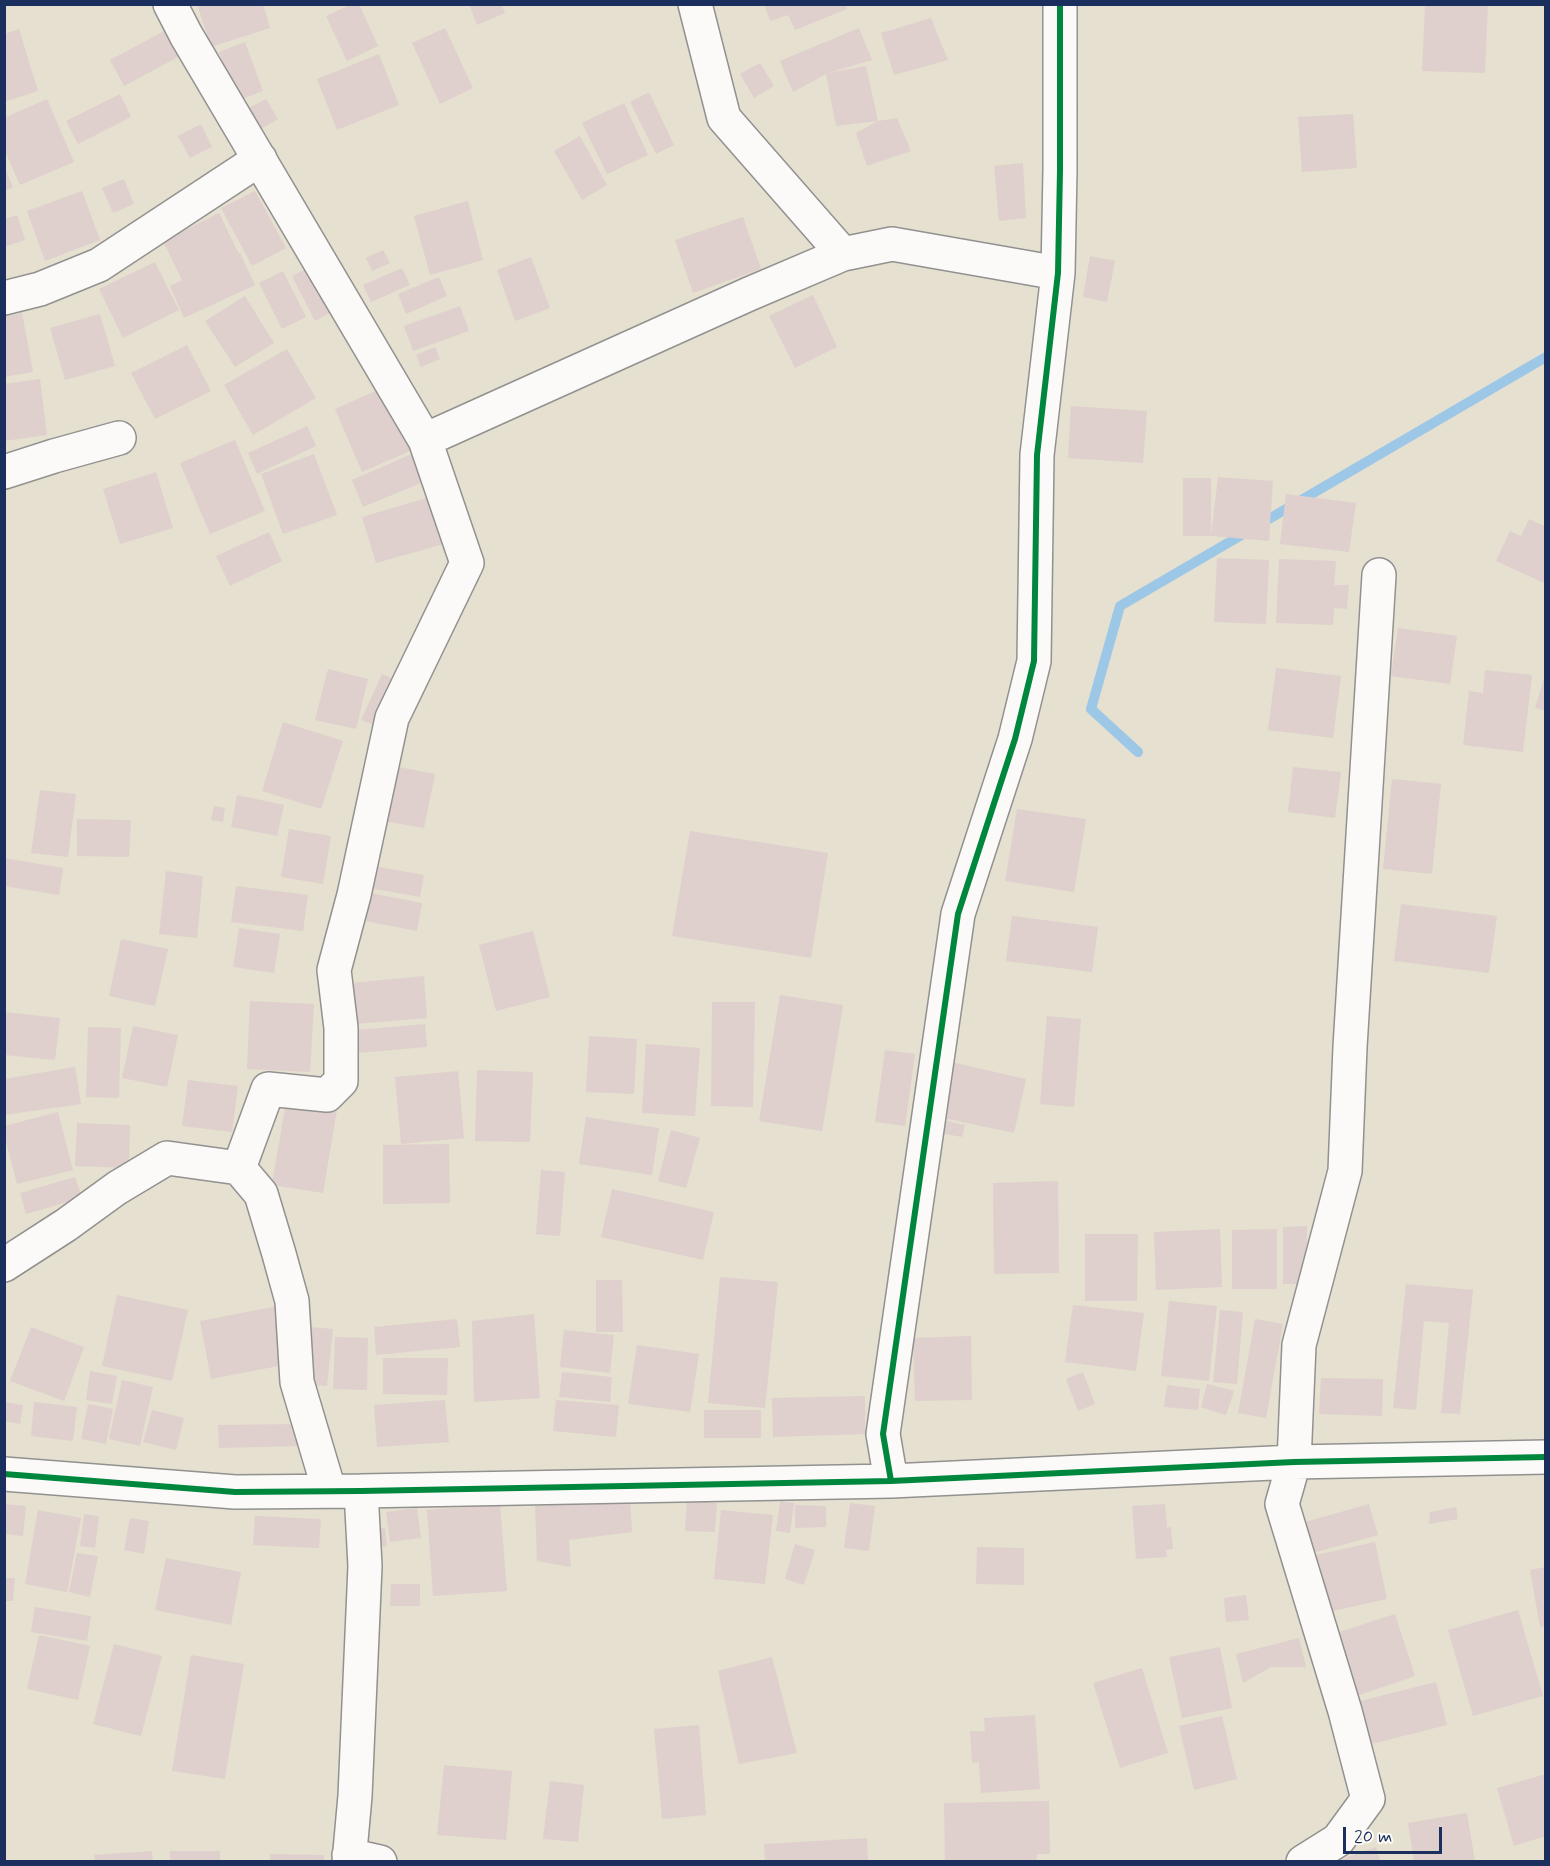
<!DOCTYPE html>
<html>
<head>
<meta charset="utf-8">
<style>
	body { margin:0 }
	#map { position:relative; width:1550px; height:1866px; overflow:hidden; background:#e5e0cf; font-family:Mynerve,sans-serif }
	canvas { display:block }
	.frame { position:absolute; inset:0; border:6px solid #1b2f5e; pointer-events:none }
	.scale { position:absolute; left:1343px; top:1827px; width:99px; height:27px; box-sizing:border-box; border:3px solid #1b2f5e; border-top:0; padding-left:8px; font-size:18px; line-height:21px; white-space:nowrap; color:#1b2f5e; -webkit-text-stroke:4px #fdfcf7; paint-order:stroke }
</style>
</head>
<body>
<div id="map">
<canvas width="1550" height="1866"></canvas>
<div class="frame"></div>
<div class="scale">20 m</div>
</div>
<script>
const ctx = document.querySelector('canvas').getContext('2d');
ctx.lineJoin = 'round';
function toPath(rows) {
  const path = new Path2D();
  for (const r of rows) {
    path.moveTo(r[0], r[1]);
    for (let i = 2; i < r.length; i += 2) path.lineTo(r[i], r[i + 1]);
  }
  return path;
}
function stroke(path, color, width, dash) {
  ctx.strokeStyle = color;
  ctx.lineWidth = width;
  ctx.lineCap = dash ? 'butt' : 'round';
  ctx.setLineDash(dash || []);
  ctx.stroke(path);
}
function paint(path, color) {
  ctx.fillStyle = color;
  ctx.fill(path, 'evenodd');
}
const stream = toPath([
	[1138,752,1091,709,1120,606,1546,357]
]);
const building = toPath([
	[197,4,263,4,270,28,211,47],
	[352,4,359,4,378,46,347,61,326,16],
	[469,4,501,4,505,13,477,25],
	[764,4,845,4,847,9,795,30,788,15,770,21],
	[1425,4,1488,5,1485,73,1422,71],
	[931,18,948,60,894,75,881,33],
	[445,28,473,88,440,104,412,43],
	[859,28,872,60,828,73,866,66,878,121,836,126,826,74,793,92,780,61],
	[19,29,38,91,4,102,4,34],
	[168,29,182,55,124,86,110,60],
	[245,42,263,91,237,101,219,52],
	[379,54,399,105,337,130,317,79],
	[760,63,774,86,754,98,740,74],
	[649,92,674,145,656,154,630,102],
	[120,94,131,117,78,144,66,121],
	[47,99,74,162,20,185,4,149,4,118],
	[266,99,278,119,259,130,247,109],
	[624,103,648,155,607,174,582,123],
	[1353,114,1357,168,1302,172,1298,117],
	[897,118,911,151,867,166,856,133,878,121],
	[201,124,212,147,190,158,178,136],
	[580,136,607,185,582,200,554,151],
	[1023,163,1026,218,999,221,994,166],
	[4,166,13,187,4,191],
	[124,179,134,204,113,213,102,188],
	[82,191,100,240,45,261,27,211],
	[255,191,286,248,252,266,221,208],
	[468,201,483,260,430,275,414,216],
	[219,213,239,254,240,253,255,285,184,318,170,286,182,280,163,241],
	[17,215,25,240,4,247,4,219],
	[743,217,761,269,693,293,675,240],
	[383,250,390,263,372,271,366,258],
	[1090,256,1115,261,1107,302,1083,297],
	[531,257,550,308,515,321,497,270],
	[155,262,179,310,123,338,99,289],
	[311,266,334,311,315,321,292,276],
	[402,268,410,285,371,302,363,285],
	[283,271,306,317,282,329,259,283],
	[439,277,447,296,406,314,398,294],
	[813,295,837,347,795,368,769,316],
	[245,296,274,343,235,367,205,321],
	[460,306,469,331,413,351,404,326],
	[22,313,33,372,4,377,4,316],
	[100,314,115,366,65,380,50,328],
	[187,345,211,391,155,419,131,373],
	[435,347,440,359,421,367,416,355],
	[287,349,316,398,253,435,224,385],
	[40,379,47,435,4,441,4,384],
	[389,385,417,448,362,472,335,409],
	[1071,406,1147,411,1143,463,1068,458],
	[307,426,316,446,257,474,248,453],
	[235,440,265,511,210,534,180,463],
	[421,450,433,478,363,507,352,480],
	[314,454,337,515,283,534,261,474],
	[156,472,173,528,120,544,103,489],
	[1218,477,1273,481,1269,541,1211,536],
	[1183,478,1211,478,1211,536,1183,536],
	[1286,494,1356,503,1349,552,1280,544],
	[437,495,451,542,376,563,362,517],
	[1529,519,1546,527,1546,584,1496,561,1510,531,1521,536],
	[269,532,282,561,230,586,216,556],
	[1217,558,1269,560,1266,624,1214,622],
	[1279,559,1336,561,1334,585,1349,585,1347,609,1334,608,1333,625,1276,623],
	[1398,628,1457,636,1450,684,1391,676],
	[1276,668,1341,676,1333,738,1268,730],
	[328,669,368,679,356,729,315,720],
	[1485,670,1532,675,1523,752,1463,745,1469,691,1483,693],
	[382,674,402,683,382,728,361,720],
	[1545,675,1546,675,1546,711,1535,708],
	[283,722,343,741,321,809,262,791],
	[393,766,435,774,424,828,383,821],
	[1293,767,1341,772,1335,818,1288,812],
	[1392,779,1441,784,1432,874,1383,869],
	[40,790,76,794,68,857,31,853],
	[237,795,284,805,277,836,231,827],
	[214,806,225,808,223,822,211,820],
	[1017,809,1086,819,1074,892,1005,881],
	[77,819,131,820,129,857,77,856],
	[289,829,331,836,323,884,281,877],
	[690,831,828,853,811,958,672,936],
	[4,858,63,868,59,895,4,886],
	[368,865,424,875,420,897,364,887],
	[166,871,203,876,197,938,159,934],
	[236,886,308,895,303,931,231,922],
	[365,892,422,903,417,931,360,920],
	[1401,904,1497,916,1489,973,1394,961],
	[1012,916,1098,927,1092,972,1006,961],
	[239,928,280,934,274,973,233,967],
	[533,931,550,997,496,1011,479,945],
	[121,939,168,949,155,1006,109,996],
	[424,976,427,1018,355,1024,352,983],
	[780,995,843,1005,822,1131,759,1121],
	[250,1001,314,1004,310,1072,247,1069],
	[712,1002,755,1002,753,1107,711,1106],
	[5,1012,60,1018,55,1060,5,1055],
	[1047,1016,1081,1019,1074,1107,1040,1104],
	[425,1024,427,1047,357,1053,355,1030],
	[133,1026,178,1035,167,1087,122,1078],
	[88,1027,121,1028,119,1098,86,1097],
	[589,1036,637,1039,634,1094,586,1092],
	[646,1044,700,1048,695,1116,642,1113],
	[885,1050,915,1054,905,1126,875,1122],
	[951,1062,1026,1079,1014,1133,939,1117],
	[75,1067,81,1104,4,1115,4,1079],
	[477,1070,533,1072,530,1142,475,1141],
	[458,1071,464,1138,401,1144,395,1077],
	[188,1080,238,1086,232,1132,182,1126],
	[286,1102,337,1110,323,1193,272,1185],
	[58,1112,73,1170,17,1184,4,1134,4,1126],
	[586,1117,659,1128,652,1175,579,1164],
	[942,1120,965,1125,962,1137,940,1133],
	[77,1123,130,1125,129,1168,75,1166],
	[671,1130,700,1138,686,1188,658,1181],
	[449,1144,450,1203,383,1204,383,1145],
	[541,1170,565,1172,560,1236,536,1234],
	[75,1177,82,1198,26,1214,20,1193],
	[1058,1181,1059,1273,994,1274,993,1183],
	[612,1189,714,1212,703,1260,601,1237],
	[1307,1226,1307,1284,1283,1284,1283,1227],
	[1220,1229,1222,1287,1156,1290,1154,1232],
	[1277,1229,1277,1289,1232,1289,1232,1230],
	[1085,1234,1138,1234,1137,1301,1085,1301],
	[720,1277,778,1282,765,1408,708,1403],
	[596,1280,622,1280,623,1332,596,1332],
	[1406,1284,1473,1290,1460,1414,1441,1413,1449,1323,1424,1321,1416,1410,1393,1408],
	[117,1295,188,1310,172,1381,102,1366],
	[1169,1301,1217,1306,1209,1381,1161,1376],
	[1073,1305,1144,1313,1136,1371,1065,1362],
	[278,1306,289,1364,211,1379,200,1321],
	[1220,1310,1243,1312,1237,1384,1213,1382],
	[534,1314,540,1398,474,1402,472,1321],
	[457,1319,460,1347,376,1355,374,1327],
	[1255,1319,1283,1324,1266,1418,1238,1413],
	[31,1327,84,1347,64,1401,10,1381],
	[309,1327,333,1329,327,1386,302,1384],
	[564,1330,614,1335,610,1373,560,1367],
	[971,1336,972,1400,915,1401,913,1338],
	[335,1337,368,1338,367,1390,333,1389],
	[637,1345,699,1354,690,1412,628,1404],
	[383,1358,448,1358,447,1395,383,1394],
	[90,1371,117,1376,112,1404,86,1400],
	[562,1372,612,1377,610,1402,559,1397],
	[1083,1372,1095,1404,1078,1411,1066,1379],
	[1321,1378,1383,1379,1382,1416,1319,1414],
	[122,1380,153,1387,140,1446,109,1439],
	[1207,1384,1234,1391,1226,1415,1201,1407],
	[1167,1385,1200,1389,1198,1410,1164,1407],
	[865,1396,865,1434,773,1437,772,1398],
	[445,1400,449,1442,377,1447,374,1405],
	[556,1400,619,1405,616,1437,553,1431],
	[4,1402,23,1405,20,1424,4,1421],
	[34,1402,77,1407,73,1441,31,1436],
	[88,1404,113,1409,106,1444,81,1439],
	[152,1410,184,1418,176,1450,143,1442],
	[704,1410,761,1410,761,1438,704,1438],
	[300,1424,301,1446,219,1448,218,1425],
	[630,1498,632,1532,569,1540,571,1567,537,1561,535,1506],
	[687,1500,717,1503,715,1532,685,1531],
	[780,1501,794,1503,790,1533,776,1531],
	[850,1503,875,1506,869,1551,844,1548],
	[4,1504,26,1506,23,1536,4,1534],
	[500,1504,507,1591,433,1596,427,1510],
	[1165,1504,1167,1528,1171,1527,1173,1549,1166,1550,1167,1557,1136,1559,1132,1506],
	[1369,1504,1378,1535,1306,1555,1298,1524],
	[795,1505,826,1506,826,1527,795,1528],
	[1456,1507,1458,1519,1429,1524,1430,1512],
	[417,1508,421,1538,390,1542,386,1512],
	[38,1510,81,1518,67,1592,25,1584],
	[721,1510,773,1515,765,1584,714,1579],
	[84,1514,99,1516,95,1548,80,1546],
	[255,1516,321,1519,319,1548,253,1545],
	[130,1518,149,1521,144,1554,124,1550],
	[385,1528,387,1546,374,1547,373,1529],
	[1375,1542,1387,1599,1324,1613,1312,1556],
	[795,1544,815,1550,804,1585,785,1579],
	[977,1547,1024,1548,1024,1585,976,1584],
	[77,1553,98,1556,90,1597,69,1592],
	[166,1558,241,1572,231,1625,155,1610],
	[1546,1567,1546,1626,1540,1627,1530,1570],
	[4,1578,15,1578,13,1601,4,1601],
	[391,1584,420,1584,420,1606,390,1606],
	[1246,1595,1249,1620,1226,1622,1224,1598],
	[35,1607,91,1616,87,1641,31,1632],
	[1518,1610,1543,1696,1473,1716,1448,1630],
	[1395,1614,1415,1676,1354,1697,1333,1634],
	[39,1635,90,1646,78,1700,27,1689],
	[1299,1638,1306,1667,1271,1667,1243,1683,1236,1654],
	[114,1644,162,1656,141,1736,93,1724],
	[1220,1647,1232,1708,1182,1718,1169,1657],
	[191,1655,244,1664,225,1779,172,1771],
	[772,1657,797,1753,739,1764,718,1671],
	[1142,1668,1168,1753,1120,1768,1093,1683],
	[1436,1682,1447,1725,1367,1745,1356,1702],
	[1035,1715,1040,1789,981,1793,979,1762,972,1763,970,1731,985,1731,984,1718],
	[1222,1716,1237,1779,1194,1790,1179,1726],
	[699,1725,706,1815,662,1819,654,1729],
	[444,1765,512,1771,506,1840,437,1835],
	[1546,1774,1546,1836,1514,1846,1497,1788],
	[550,1781,584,1785,578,1842,543,1839],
	[1049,1801,1050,1854,1037,1854,1036,1862,945,1862,944,1803],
	[1467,1813,1475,1862,1414,1862,1408,1823],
	[867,1838,868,1862,765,1862,764,1844],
	[1376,1847,1381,1862,1336,1862,1336,1861],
	[152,1851,153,1862,95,1862,94,1855],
	[170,1851,220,1851,220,1862,170,1862],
	[270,1854,324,1855,324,1862,270,1862]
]);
const minor = toPath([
	[170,4,186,35,425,440,467,563,392,718,354,895,334,970,341,1028,341,1081,327,1095,268,1089,239,1168],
	[695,4,724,118,843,254],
	[4,298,40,289,99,265,260,159],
	[425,440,749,294,843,254,892,244,1058,273],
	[4,472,54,456,119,438],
	[4,1265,66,1225,117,1188,167,1158,239,1168,261,1194,279,1254,292,1301,297,1382,329,1490],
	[4,1474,235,1492,361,1491,891,1481,1294,1462,1546,1457],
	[891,1481,883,1434,958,914,1015,739,1034,661,1037,455,1058,273,1060,170,1060,4],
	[349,1855,380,1862],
	[349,1862,355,1796,365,1566,361,1491],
	[1303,1862,1338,1840,1368,1799,1345,1711,1282,1504,1294,1462,1299,1345,1345,1171,1350,1047,1379,575]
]);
const cycleway = toPath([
	[4,1474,235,1492,361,1491,891,1481,1294,1462,1546,1457],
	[891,1481,883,1434,958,914,1015,739,1034,661,1037,455,1058,273,1060,170,1060,4]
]);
stroke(stream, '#9dc7e7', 10);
paint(building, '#dfd0cd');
stroke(minor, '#919190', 36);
stroke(minor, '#fbfaf8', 33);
stroke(cycleway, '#00873e', 6);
</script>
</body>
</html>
